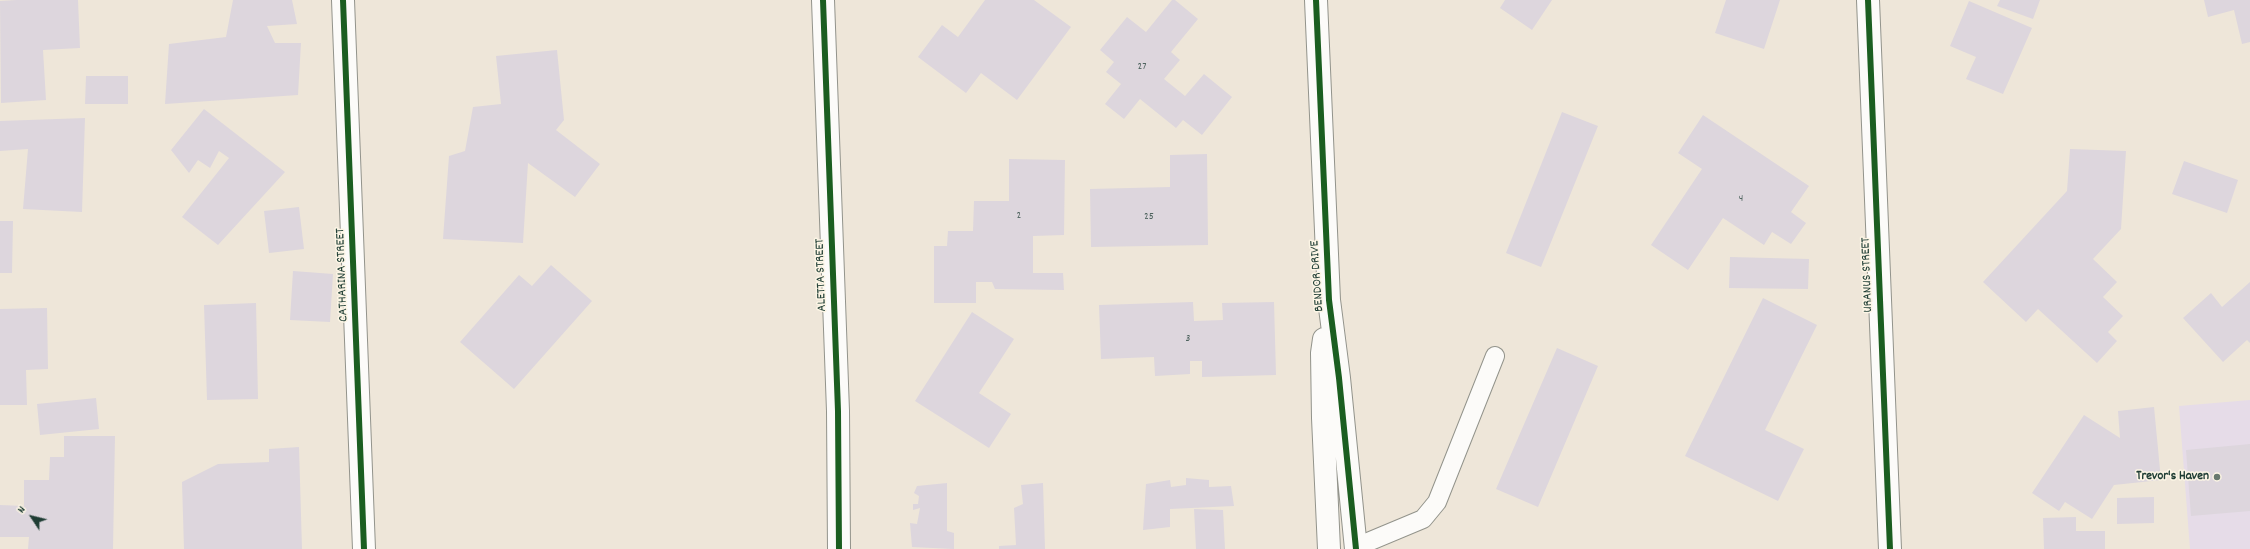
<!DOCTYPE html>
<html>
<head>
<meta charset="utf-8">
<style>
	body { margin:0 }
	#map { position:relative; width:2250px; height:549px; overflow:hidden; background:#eee6d9; font-family:Dekko,sans-serif }
	canvas { display:block }
	.north { position:absolute; left:12px; top:497px; width:40px; height:40px; -webkit-text-stroke:3px #fcf5e5; paint-order:stroke; rotate:305deg; font-size:11px; font-weight:700; line-height:16px; text-align:center; color:#1f3d34 }
	.north::after { content:''; display:block; margin:auto; width:14px; height:18px; background:#1f3d34; clip-path:polygon(50% 0,100% 100%,50% 72%,0 100%) }
</style>
</head>
<body>
<div id="map">
<canvas width="2250" height="549"></canvas>
<div class="north">N</div>
</div>
<script>
const ctx = document.querySelector('canvas').getContext('2d');
ctx.lineJoin = 'round';
function paint(path, color) {
  ctx.fillStyle = color;
  ctx.fill(path, 'evenodd');
}
function toPath(rows) {
  const path = new Path2D();
  for (const r of rows) {
    path.moveTo(r[0], r[1]);
    for (let i = 2; i < r.length; i += 2) path.lineTo(r[i], r[i + 1]);
  }
  return path;
}
function stroke(path, color, width, dash) {
  ctx.strokeStyle = color;
  ctx.lineWidth = width;
  ctx.lineCap = dash ? 'butt' : 'round';
  ctx.setLineDash(dash || []);
  ctx.stroke(path);
}
function label(font, color, halo, rows, align = 'center') {
  ctx.font = font + ' Dekko,sans-serif';
  ctx.lineWidth = 3;
  ctx.setLineDash([]);
  ctx.textBaseline = 'middle';
  ctx.strokeStyle = halo;
  ctx.fillStyle = color;
  for (const [text, x, y, turn = 0] of rows) {
    ctx.save();
    ctx.translate(x, y);
    ctx.rotate((+turn || 0) * Math.PI / 180);
    ctx.textAlign = isNaN(turn) ? turn : align;
    if (halo) ctx.strokeText(text, 0, 0);
    ctx.fillText(text, 0, 0);
    ctx.restore();
  }
}
const built = toPath([
	[2250,400,2250,549,2190,549,2179,406]
]);
const building = toPath([
	[16,0,78,0,80,48,43,50,46,100,1,103,0,1],
	[233,0,292,0,297,24,267,26,275,43,301,43,298,95,165,104,169,44,226,37],
	[985,0,1034,0,1071,27,1017,100,981,73,966,93,918,57,942,25,958,37],
	[1172,0,1175,0,1198,19,1171,52,1180,60,1164,79,1185,96,1204,74,1232,97,1202,135,1183,120,1176,128,1140,99,1124,119,1105,104,1121,84,1106,72,1114,62,1100,50,1127,17,1146,32],
	[1505,0,1552,0,1532,30,1500,8],
	[1726,0,1780,0,1764,49,1715,33],
	[2000,0,2040,0,2033,19,1997,6],
	[2204,0,2250,0,2250,42,2242,44,2234,10,2208,17],
	[1969,1,2032,28,2003,94,1966,79,1976,57,1950,46],
	[557,50,564,120,556,130,600,164,575,197,528,163,523,243,443,239,449,156,465,151,473,107,501,104,496,56],
	[86,76,128,76,128,104,85,104],
	[204,109,285,172,218,245,182,217,229,158,219,151,210,168,198,160,189,173,171,150],
	[1562,112,1598,126,1541,267,1506,253],
	[1703,115,1809,186,1791,212,1806,223,1791,244,1772,232,1764,245,1723,218,1688,270,1651,245,1702,169,1678,153],
	[85,118,82,212,23,209,28,149,0,151,0,121],
	[2070,149,2126,151,2121,229,2093,259,2117,282,2103,297,2123,316,2108,332,2117,341,2097,363,2038,309,2026,322,1983,282,2067,191],
	[1207,154,1208,245,1091,247,1090,189,1170,187,1170,155],
	[1009,159,1065,160,1064,235,1033,236,1033,273,1063,273,1064,290,995,289,992,282,976,282,976,303,934,303,934,246,947,246,948,231,973,231,974,201,1009,201],
	[2184,161,2238,180,2227,213,2172,194],
	[299,207,304,249,269,253,264,211],
	[0,221,13,221,12,273,0,273],
	[1730,257,1809,259,1808,289,1729,288],
	[551,265,592,301,514,389,460,342,519,275,532,286],
	[293,271,333,274,330,322,290,320],
	[2250,282,2250,343,2247,340,2223,362,2183,318,2211,293,2222,307],
	[1763,298,1817,325,1765,430,1804,449,1778,501,1685,456],
	[1193,302,1194,321,1223,320,1222,303,1274,302,1276,375,1202,377,1202,361,1190,361,1190,374,1155,376,1154,357,1101,359,1099,305],
	[256,303,258,399,207,400,204,305],
	[47,308,48,369,26,370,27,405,0,405,0,309],
	[972,312,1014,339,979,393,1011,414,989,448,915,401],
	[1557,348,1598,366,1538,507,1496,489],
	[96,398,99,429,40,435,37,404],
	[2154,407,2161,480,2114,485,2092,519,2065,502,2059,511,2032,493,2084,415,2120,438,2118,411],
	[64,436,115,436,113,549,28,549,29,537,0,537,0,505,24,506,24,480,49,480,50,457,64,457],
	[2250,444,2250,511,2191,516,2186,450],
	[299,447,302,549,184,549,182,482,218,464,269,462,269,449],
	[1186,478,1209,480,1209,487,1231,486,1234,506,1170,509,1170,527,1143,530,1146,484,1170,480,1171,487,1186,485],
	[947,483,947,531,954,533,954,549,912,547,910,523,917,524,920,508,913,510,913,504,918,504,919,496,914,493,917,486],
	[1043,483,1045,549,999,549,999,546,1016,545,1014,508,1023,504,1021,485],
	[2154,497,2154,523,2117,524,2117,498],
	[1194,509,1223,510,1225,549,1196,549],
	[2076,517,2076,531,2105,531,2105,549,2044,549,2043,518]
]);
const service = toPath([
	[1356,547,1423,519,1437,502,1495,356]
]);
const minor = toPath([
	[343,0,364,549],
	[823,0,838,411,839,549],
	[1316,0,1329,300,1339,378,1356,549],
	[1868,0,1890,549],
	[1324,339,1322,353,1323,418,1329,549]
]);
const cycleway = toPath([
	[343,0,364,549],
	[823,0,838,411,839,549],
	[1316,0,1329,300,1339,378,1356,549],
	[1868,0,1890,549]
]);
const markers = [
	[2217,477,4,"#67786e"]
];
const numberNames = [
	["27",1142,67],
	["4",1741,199],
	["2",1019,216],
	["25",1149,217],
	["3",1188,339]
];
const streetNames = [
	["CATHARINA STREET",343,275,-92],
	["ALETTA STREET",822,275,-92],
	["URANUS STREET",1868,275,-92],
	["BENDOR DRIVE",1318,276,-94]
];
const poiNames = [
	["Trevor's Haven",2209,477]
];
paint(built, '#e6dce8');
paint(building, '#ddd6dd');
stroke(service, '#92938b', 20);
stroke(minor, '#92938b', 24);
stroke(service, '#fcfbf9', 18);
stroke(minor, '#fcfbf9', 22);
stroke(cycleway, '#1b5e20', 6);
for (const [x, y, r, color] of markers) {
  const dot = new Path2D();
  dot.arc(x, y, r, 0, 2 * Math.PI);
  ctx.fillStyle = color;
  ctx.fill(dot);
  stroke(dot, '#fcf5e5', 1.5);
}
label('11px', '#4e635e', null, numberNames);
label('13px', '#1f3d34', '#fcf5e5', streetNames);
label('bold 13px', '#1f3d34', '#fcf5e5', poiNames, 'right');
</script>
</body>
</html>
